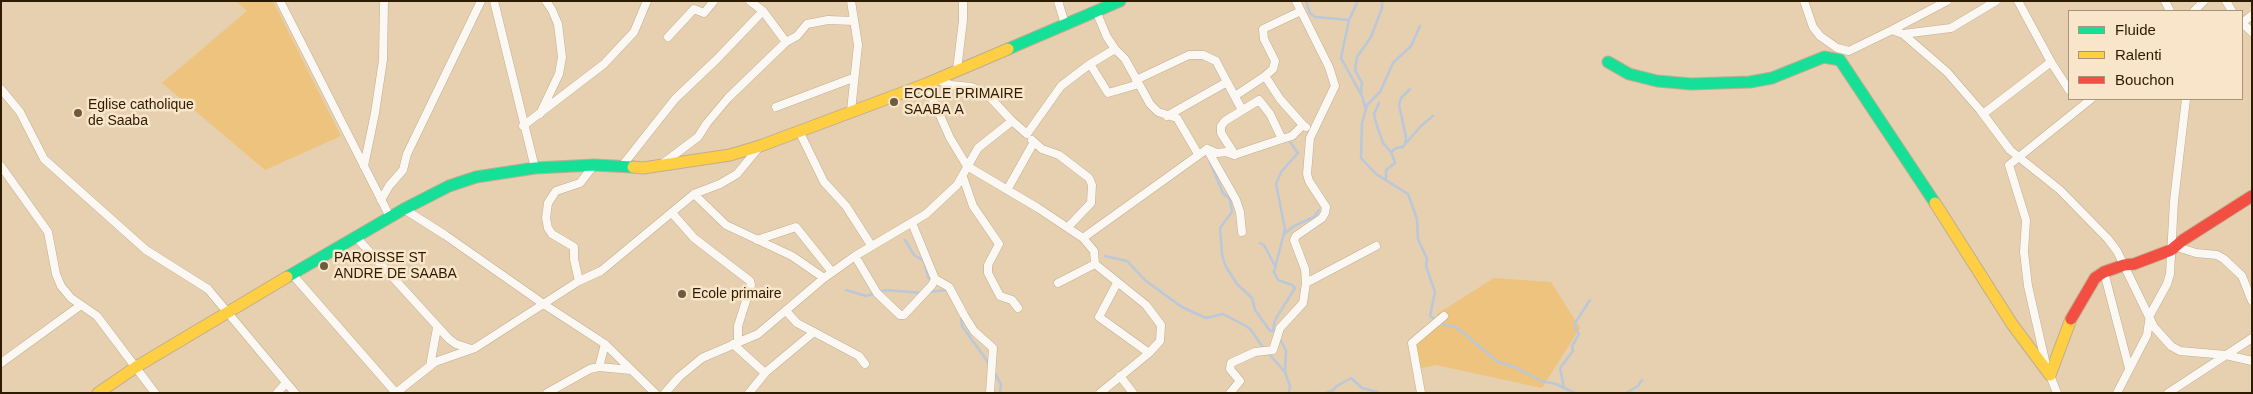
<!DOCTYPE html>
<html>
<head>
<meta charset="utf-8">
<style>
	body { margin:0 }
	#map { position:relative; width:2253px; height:394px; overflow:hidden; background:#e6d0b0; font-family:Arial,sans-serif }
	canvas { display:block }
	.frame { position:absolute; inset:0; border:2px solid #2d1b00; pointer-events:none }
	.legend { position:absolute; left:2068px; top:10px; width:175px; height:90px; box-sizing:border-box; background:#f9e5c9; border:1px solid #a79479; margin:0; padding:6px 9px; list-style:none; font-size:15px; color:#2d1b00 }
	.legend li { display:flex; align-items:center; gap:10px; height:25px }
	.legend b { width:25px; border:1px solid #a79479 }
</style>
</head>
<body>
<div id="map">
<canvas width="2253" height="394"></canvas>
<div class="frame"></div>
<ul class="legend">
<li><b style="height:6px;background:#16e098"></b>Fluide</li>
<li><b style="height:6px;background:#ffcf43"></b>Ralenti</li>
<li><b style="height:6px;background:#f24e42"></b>Bouchon</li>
</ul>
</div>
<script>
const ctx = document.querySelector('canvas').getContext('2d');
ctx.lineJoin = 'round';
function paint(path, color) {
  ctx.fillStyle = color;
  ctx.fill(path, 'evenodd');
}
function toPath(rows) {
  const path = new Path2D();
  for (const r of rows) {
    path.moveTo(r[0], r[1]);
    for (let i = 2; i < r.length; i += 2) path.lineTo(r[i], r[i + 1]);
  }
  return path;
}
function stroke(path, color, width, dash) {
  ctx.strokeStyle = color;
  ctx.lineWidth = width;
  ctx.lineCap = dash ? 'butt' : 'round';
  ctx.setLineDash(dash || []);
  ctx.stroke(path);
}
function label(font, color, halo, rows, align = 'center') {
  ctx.font = font + ' Arial,sans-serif';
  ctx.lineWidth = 5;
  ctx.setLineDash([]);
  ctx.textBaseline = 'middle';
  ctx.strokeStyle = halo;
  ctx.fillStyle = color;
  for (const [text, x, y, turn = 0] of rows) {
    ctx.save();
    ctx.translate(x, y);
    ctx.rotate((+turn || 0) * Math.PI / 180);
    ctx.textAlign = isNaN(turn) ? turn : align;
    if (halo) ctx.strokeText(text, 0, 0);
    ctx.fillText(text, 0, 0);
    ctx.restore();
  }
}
const green = toPath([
	[236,1,273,1,341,136,265,170,162,83,247,11],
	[1494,278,1551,282,1580,328,1542,388,1436,365,1418,369,1409,342,1441,319,1437,314]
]);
const stream = toPath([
	[1306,1,1310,13,1315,17,1349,20,1341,58,1362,96,1366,110],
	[1349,20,1358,1],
	[1420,26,1411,46,1393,63,1380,92,1367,105,1362,123,1361,158,1376,174,1408,194,1417,219,1418,239,1427,259,1426,266,1435,292,1430,316,1445,325,1456,327,1498,362,1515,367,1541,381,1556,384,1575,393],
	[1361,92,1362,83,1355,70,1357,57,1371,37,1382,8,1382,1],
	[1379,103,1374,114,1376,123,1383,143,1390,151],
	[1406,143,1421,126,1433,116],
	[1209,160,1223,193,1230,199,1232,212,1220,228,1222,254,1225,265,1237,284,1252,298,1255,310,1270,331,1275,331],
	[1386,179,1386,170,1395,163,1391,152,1396,148,1403,147,1405,144,1406,137,1399,105,1401,98,1410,89],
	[1284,234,1294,226,1314,217,1319,210],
	[905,240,914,255,924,261,928,277,932,281],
	[1260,243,1264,245,1275,266],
	[1105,256,1127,261,1146,281,1182,307,1206,318,1223,314,1246,326,1251,330,1264,349],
	[846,290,866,296,886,290,922,293],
	[927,292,947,290],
	[961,314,962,326,990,365],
	[1276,332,1273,329,1275,320,1295,288,1292,285,1278,280,1274,272,1285,229,1276,184,1281,172,1298,153,1288,139],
	[1279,337,1286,351,1285,372],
	[1268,353,1285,372,1290,386,1289,393],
	[994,372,1001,384,1000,393],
	[1564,388,1560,368,1573,351,1572,346,1579,334,1575,328,1575,323,1590,300],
	[1325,393,1333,390,1337,386,1351,378,1362,388,1378,392],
	[1626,393,1638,386,1642,380]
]);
const street = toPath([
	[280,1,390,217],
	[494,1,535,168],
	[750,1,763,11,786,42],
	[1058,1,1065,24],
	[1296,1,1329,67,1335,86,1310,138,1307,174,1309,181,1326,207,1325,213,1322,218,1296,236,1294,240,1305,269,1306,283],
	[1804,1,1813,27,1820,36,1837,48,1849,51,1892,30,1903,34,1947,72,1980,110,2010,150,2060,190,2108,239,2117,251,2154,327,2171,346,2180,351,2226,355,2252,361],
	[2018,1,2051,62,2069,90],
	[2165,1,2170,11],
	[2226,1,2232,11],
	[2194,11,2204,1],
	[2242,23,2252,32],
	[2242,23,2252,15],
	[1892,30,1947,1],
	[1903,34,1951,28,1996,1],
	[668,37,694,9,704,13,714,1],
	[1115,49,1125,59,1150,104,1158,112,1177,118,1198,154],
	[1090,64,1108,93,1139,84],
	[957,70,963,20,963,1],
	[1265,76,1273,69,1275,61,1264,39,1263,29,1301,11],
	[938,80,951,85,971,87,985,92,1012,121],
	[1136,80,1189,55,1203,55,1216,61,1227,82,1167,116],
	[1227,82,1242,110],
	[926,84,950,138,967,166,1038,208,1083,238,1094,251,1095,264,1146,305,1161,325,1160,341,1149,353,1100,393],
	[1,89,20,112,44,159,146,250,208,289,295,393],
	[1235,96,1265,76,1280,99,1303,125],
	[776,107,853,78],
	[851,111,858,45,851,1],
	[540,114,559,74,562,57,558,24,552,10,546,1],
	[1983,114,2051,62],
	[523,126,604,64,634,32,647,1],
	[799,131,824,182,846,206,871,245],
	[1282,139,1292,136,1303,125,1306,127],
	[1034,142,1042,149,1059,155,1089,178,1092,185,1091,203,1068,227],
	[1207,149,1217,153,1226,152,1234,155,1282,139,1270,114,1259,100,1225,121,1221,126,1221,133,1235,155],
	[662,164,698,137,707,123,728,98,786,42,797,36,807,24,828,20,854,21],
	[1,166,48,232,56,274,61,286,71,298,97,316,155,393],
	[364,166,375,113,383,60,384,1],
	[622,166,675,99,717,59,763,11],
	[963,177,973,206,999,244,988,265,988,273,1000,296,1012,300,1018,308],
	[1007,190,1034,142,1032,140],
	[694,194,726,225,792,256,824,278],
	[381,200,389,186,403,170,407,154,481,1],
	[404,209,445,235,545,305,605,344,655,393],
	[672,213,694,238,750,281,751,285,738,326,738,342],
	[356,237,449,339,456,344,471,349],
	[1083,238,1207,149,1236,200,1240,212,1242,232],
	[757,240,796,227,832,272],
	[2177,247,2196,253,2217,255,2224,259,2242,276,2252,301],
	[855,256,877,293,900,315,904,315,932,285,935,279,912,223],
	[2104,272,2129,368],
	[292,274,396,393],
	[935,279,949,287,964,315,974,331,993,348,990,393],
	[579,281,574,259,574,247,552,234,548,228,546,218,548,203,556,191,580,183,594,165],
	[1058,283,1095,264],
	[1117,283,1099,317,1149,353],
	[786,311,797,323,859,356,865,364],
	[733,344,765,373],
	[1,363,81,305],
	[430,366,437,328],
	[599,367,605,344],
	[1120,376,1133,393],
	[277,393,286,383],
	[396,393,435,362,475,348,579,281,601,271,694,194,720,184,737,174,760,146],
	[547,393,590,369,599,367,631,370],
	[665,393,679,377,702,358,758,334,824,278,855,256,926,214,957,185,978,148,1012,121,1027,134,1061,86,1090,64,1115,49,1107,37,1096,11],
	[749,393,766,372,814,332],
	[1230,393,1240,381,1230,369,1231,363,1255,352,1273,350,1280,328,1303,303,1306,283,1376,246],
	[1421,393,1412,343,1444,316],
	[2057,393,2046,365,2028,286,2024,252,2026,220,2009,165,2091,99],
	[2117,393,2147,335,2150,315,2167,284,2170,274,2174,201,2186,99],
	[2168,393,2252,338]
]);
const fast = toPath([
	[1008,49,1120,1],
	[1608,62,1629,74,1657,81,1691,84,1750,82,1772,78,1824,57,1840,60,1935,203],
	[287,277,404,209,449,186,476,177,535,168,594,165,633,167]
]);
const slow = toPath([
	[633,167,643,168,730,155,760,146,926,84,1008,49],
	[1935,203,2012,324,2050,375,2071,319],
	[98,393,136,367,287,277]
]);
const jam = toPath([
	[2071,319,2095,278,2104,272,2124,265,2134,264,2171,250,2183,240,2252,196]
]);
const markers = [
	[894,102,5,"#6e5a3e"],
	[78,113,5,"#6e5a3e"],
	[324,266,5,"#6e5a3e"],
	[682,294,5,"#6e5a3e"]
];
const poiNames = [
	["ECOLE PRIMAIRE",904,94],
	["SAABA A",904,110],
	["Eglise catholique",88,105],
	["de Saaba",88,121],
	["PAROISSE ST",334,258],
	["ANDRE DE SAABA",334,274],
	["Ecole primaire",692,294]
];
paint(green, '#eec37e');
stroke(stream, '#bac8da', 2.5);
stroke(street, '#c0ad90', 9);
stroke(fast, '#c0ad90', 13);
stroke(slow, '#c0ad90', 13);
stroke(jam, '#c0ad90', 13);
stroke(street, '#fbf8f3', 8);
stroke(fast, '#16e098', 11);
stroke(slow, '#ffcf43', 11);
stroke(jam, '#f24e42', 11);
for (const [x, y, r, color] of markers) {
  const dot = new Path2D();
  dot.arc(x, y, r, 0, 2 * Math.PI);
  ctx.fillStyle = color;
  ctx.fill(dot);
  stroke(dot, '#f9e5c9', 2);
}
label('14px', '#2d1b00', '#f9e5c9', poiNames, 'left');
</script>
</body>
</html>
